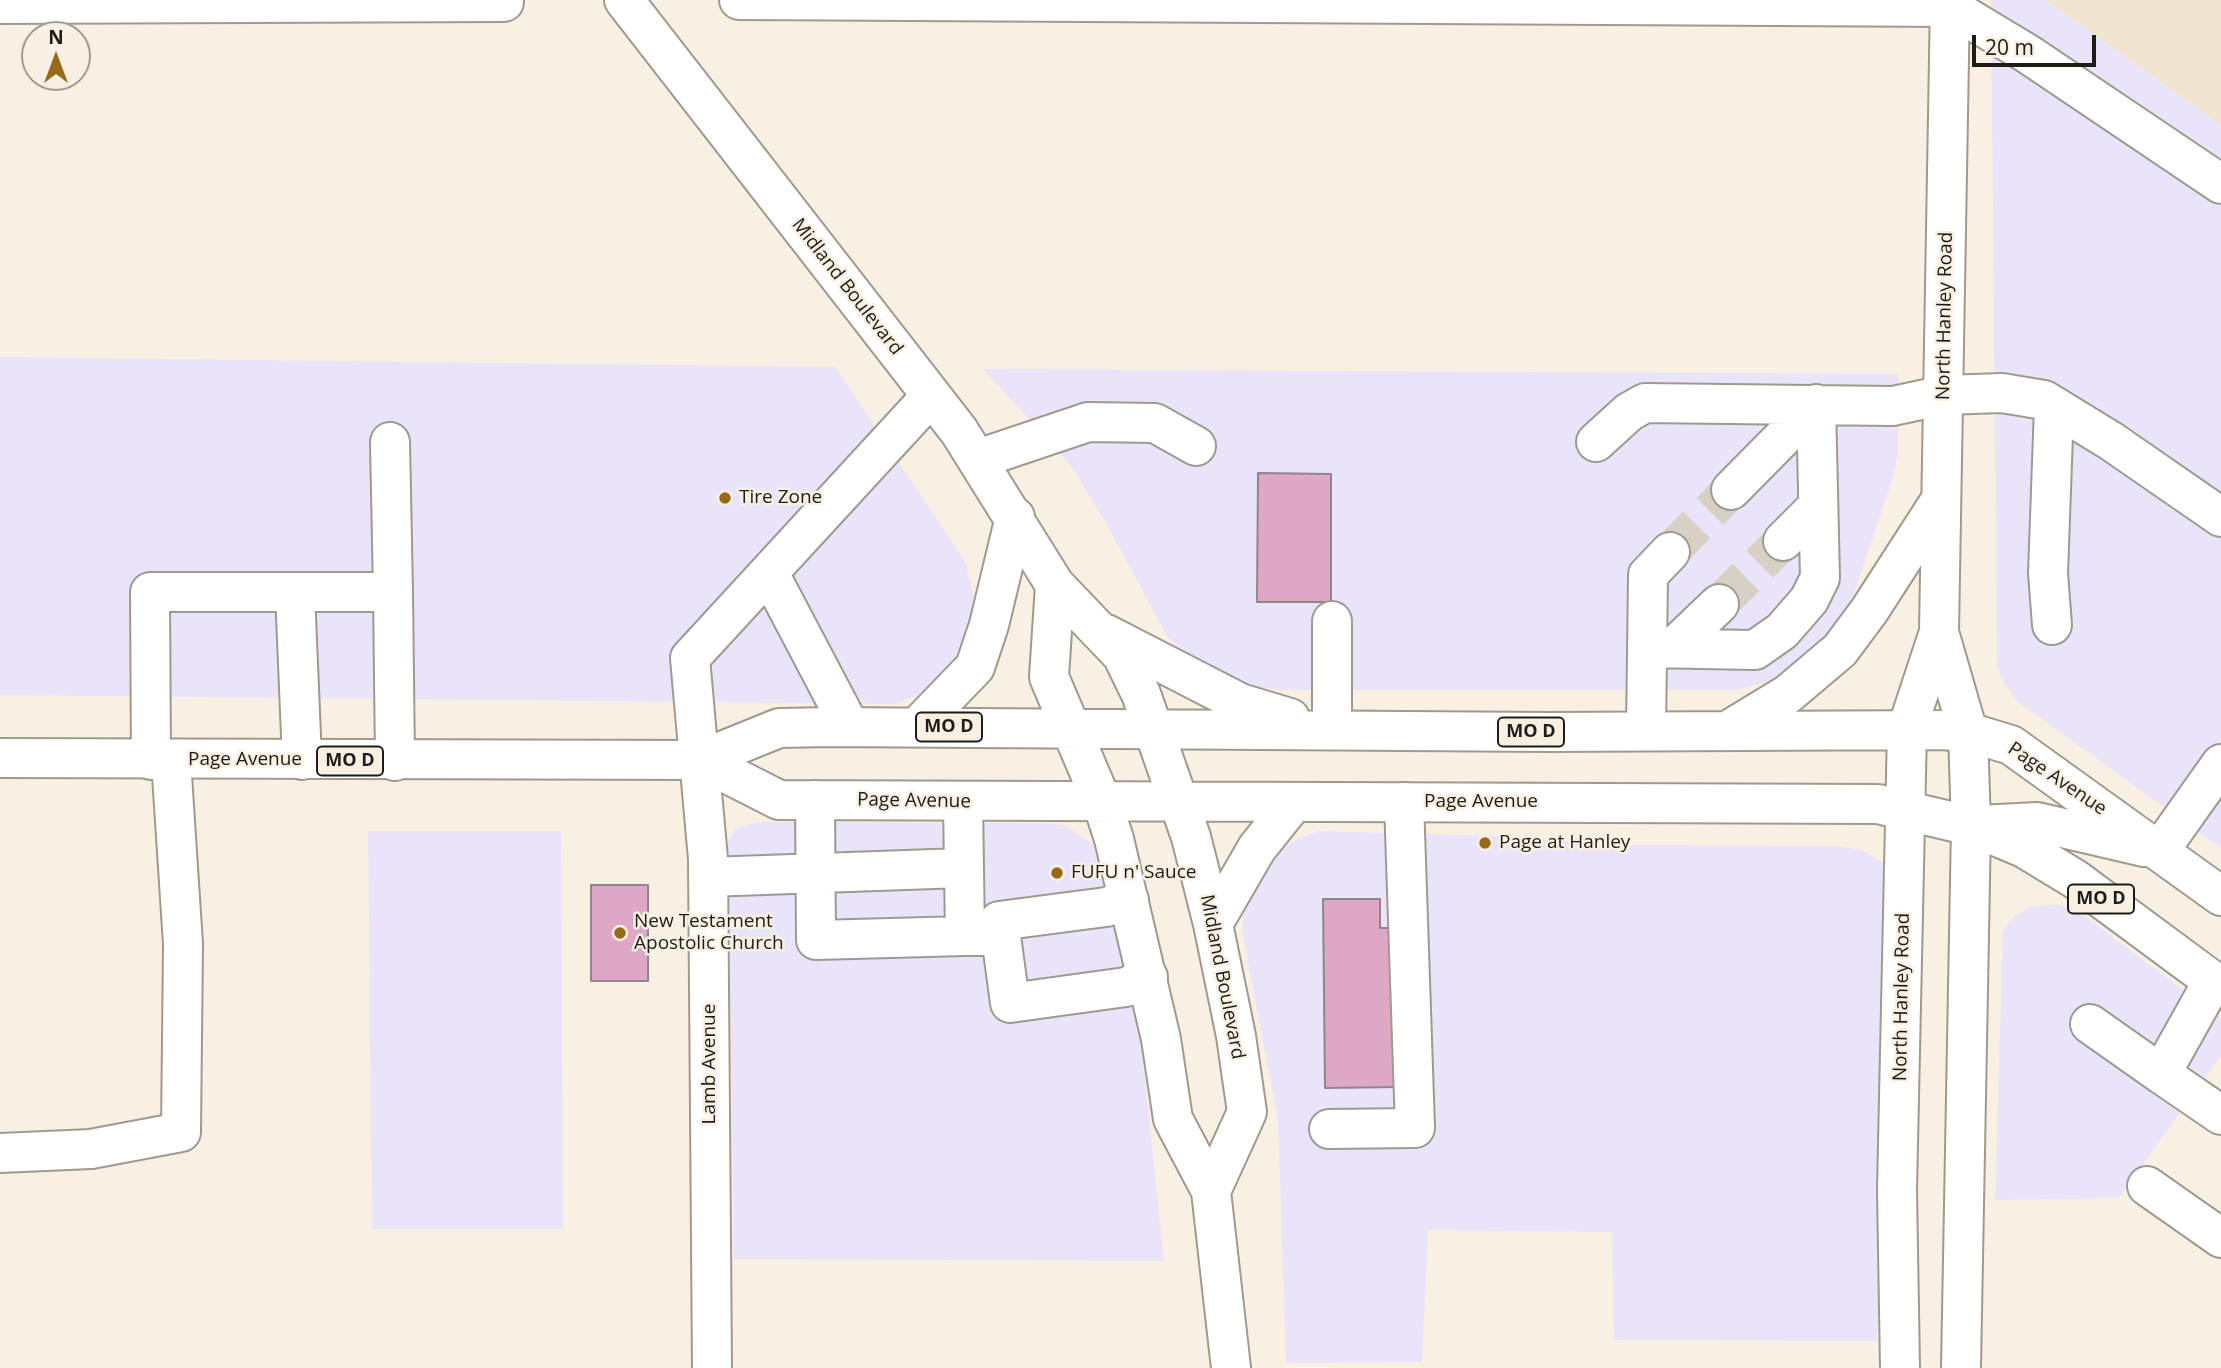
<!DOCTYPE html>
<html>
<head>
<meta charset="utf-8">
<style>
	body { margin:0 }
	#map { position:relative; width:2221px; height:1368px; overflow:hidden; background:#f8f0e3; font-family:"Open Sans",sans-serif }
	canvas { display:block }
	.north { position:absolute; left:21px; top:21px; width:70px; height:70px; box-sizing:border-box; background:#f8f0e3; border:2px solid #a19b91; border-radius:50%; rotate:0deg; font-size:19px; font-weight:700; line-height:28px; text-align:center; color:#1e1c17 }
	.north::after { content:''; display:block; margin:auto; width:24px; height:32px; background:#99691b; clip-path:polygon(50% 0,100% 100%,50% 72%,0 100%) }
	.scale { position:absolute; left:1972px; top:35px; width:124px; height:32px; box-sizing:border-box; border:4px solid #1e1c17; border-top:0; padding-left:9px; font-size:21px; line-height:24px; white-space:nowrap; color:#1e1c17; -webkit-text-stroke:5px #f8f0e3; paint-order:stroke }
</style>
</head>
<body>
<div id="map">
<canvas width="2221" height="1368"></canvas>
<div class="north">N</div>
<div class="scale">20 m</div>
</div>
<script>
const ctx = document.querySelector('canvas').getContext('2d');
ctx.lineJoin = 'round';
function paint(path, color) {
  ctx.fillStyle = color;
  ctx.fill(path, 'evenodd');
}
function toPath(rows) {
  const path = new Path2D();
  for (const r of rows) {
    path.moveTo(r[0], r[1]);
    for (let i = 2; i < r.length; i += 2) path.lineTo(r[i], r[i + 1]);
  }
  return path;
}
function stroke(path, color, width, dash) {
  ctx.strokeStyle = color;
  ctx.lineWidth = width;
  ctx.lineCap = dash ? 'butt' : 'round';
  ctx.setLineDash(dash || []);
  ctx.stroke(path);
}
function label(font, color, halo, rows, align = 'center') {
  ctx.font = font + ' "Open Sans",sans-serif';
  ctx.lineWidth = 5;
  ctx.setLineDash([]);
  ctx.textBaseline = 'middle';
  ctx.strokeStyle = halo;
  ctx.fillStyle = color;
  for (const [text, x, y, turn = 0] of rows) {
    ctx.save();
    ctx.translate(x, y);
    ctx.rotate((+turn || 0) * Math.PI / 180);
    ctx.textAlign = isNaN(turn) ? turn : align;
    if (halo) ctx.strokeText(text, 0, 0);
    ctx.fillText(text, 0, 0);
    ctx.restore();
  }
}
const commercial = toPath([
	[1991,0,2046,0,2221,125,2221,848,2018,702,2001,679,1997,662],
	[0,357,835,367,966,563,976,610,967,640,953,668,918,695,895,704,0,695],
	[983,369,1898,374,1898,453,1893,477,1847,615,1812,658,1781,678,1737,690,1282,690,1246,686,1188,658,1167,636,1106,523,1070,464],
	[759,822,1046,823,1066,826,1100,849,1136,993,1164,1261,734,1259,728,841,737,828],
	[368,831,561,831,563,1229,372,1229],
	[1319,831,1494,836,1613,845,1835,846,1861,850,1882,862,1892,879,1877,1341,1614,1340,1612,1232,1428,1230,1422,1362,1286,1363,1278,1118,1243,936,1241,903,1257,874,1292,841],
	[2059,905,2083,915,2221,1018,2221,1055,2119,1198,1995,1200,2003,931,2014,916,2033,906]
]);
const built = toPath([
	[2046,0,2221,0,2221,125]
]);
const building = toPath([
	[1258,473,1331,474,1331,602,1257,602,1258,473],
	[591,885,648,885,648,981,591,981,591,885],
	[1323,899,1380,899,1380,928,1399,928,1400,1087,1325,1088,1323,899]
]);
const minorTunnel = toPath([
	[1670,552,1731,490],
	[1719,604,1783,541]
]);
const minor = toPath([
	[739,0,1950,7,2028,54,2221,184],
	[0,4,504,2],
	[390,442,393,592],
	[1596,442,1629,412,1645,403,1893,406,1944,395,2002,393,2044,400,2111,441,2221,517],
	[978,459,1088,422,1155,423,1196,446],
	[1731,490,1816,404],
	[1783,541,1818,506],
	[769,573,850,727],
	[295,592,302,760],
	[2052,625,2048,573,2054,407],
	[1647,648,1755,650,1782,631,1809,600,1820,578,1816,404],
	[1673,648,1719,604],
	[1332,730,1332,621],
	[1646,731,1648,575,1670,552],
	[151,760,150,592,393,592,395,761],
	[815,800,816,940,965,936],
	[963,802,965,936,989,936],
	[2160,850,2221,764],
	[708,877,962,868],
	[1129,900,1106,907,999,921,1010,1003,1126,987,1148,977],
	[2090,1024,2161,1074,2213,981],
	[2161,1074,2221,1115],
	[1329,1129,1415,1128,1404,802],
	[0,1153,91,1149,181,1132,183,944,171,760],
	[2147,1186,2221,1238],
	[712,1368,708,859,690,658,931,396]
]);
const major = toPath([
	[624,0,959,431,1055,585,1122,655,1141,694,1191,837,1213,924,1236,1036,1247,1112,1211,1191],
	[1950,0,1939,632,1968,732,1971,826,1961,1368],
	[1055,585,1049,677,1102,802,1114,839,1161,1039,1173,1119,1211,1191,1231,1368],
	[1106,634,1240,703,1290,718],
	[917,727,975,667,989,625,1015,517],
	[1732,728,1788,694,1840,650,1869,611,1940,501],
	[0,758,700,760,779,728,830,727,1549,732,1940,730,1968,732,2011,745,2221,896],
	[700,760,779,800,1878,804,1971,826,2024,848,2075,879,2221,987],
	[1980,825,2037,822,2144,847],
	[1213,924,1257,848,1294,802],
	[1900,1368,1897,1190,1907,729,1939,632]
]);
const markers = [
	[725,498,7,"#99691b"],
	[1485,843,7,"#99691b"],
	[1057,873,7,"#99691b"],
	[620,933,7,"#99691b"]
];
const shields = [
	[949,727,66],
	[1531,732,66],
	[350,761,66],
	[2101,899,66]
];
const shieldNames = [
	["MO D",949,727],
	["MO D",1531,732],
	["MO D",350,761],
	["MO D",2101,899]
];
const streetNames = [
	["Midland Boulevard",847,287,52],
	["North Hanley Road",1945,316,-89],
	["Page Avenue",245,760],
	["Page Avenue",2057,779,34],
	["Page Avenue",914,801,1],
	["Page Avenue",1481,802],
	["Midland Boulevard",1222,977,79],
	["North Hanley Road",1902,997,-89],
	["Lamb Avenue",710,1064,-90]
];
const poiNames = [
	["Tire Zone",739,498],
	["Page at Hanley",1499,843],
	["FUFU n' Sauce",1071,873],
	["New Testament",634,922],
	["Apostolic Church",634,944]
];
paint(commercial, '#e9e4fa');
paint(built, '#f0e3d0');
paint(building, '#dea7c6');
stroke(building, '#91848b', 2);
stroke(minorTunnel, '#d7d0c4', 38, [38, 19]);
stroke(minor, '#a0998d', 42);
stroke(major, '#a0998d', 42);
stroke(minor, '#fff', 38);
stroke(major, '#fff', 38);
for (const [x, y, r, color] of markers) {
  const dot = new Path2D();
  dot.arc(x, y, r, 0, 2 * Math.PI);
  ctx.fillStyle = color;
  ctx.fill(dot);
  stroke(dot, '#f8f0e3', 2.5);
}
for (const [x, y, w] of shields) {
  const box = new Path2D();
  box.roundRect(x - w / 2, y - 14.5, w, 29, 5);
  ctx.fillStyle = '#f8f0e3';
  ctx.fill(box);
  stroke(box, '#1e1c17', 2);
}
label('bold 18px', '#1e1c17', null, shieldNames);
label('19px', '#1e1c17', '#f8f0e3', streetNames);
label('19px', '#1e1c17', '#f8f0e3', poiNames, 'left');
</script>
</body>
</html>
